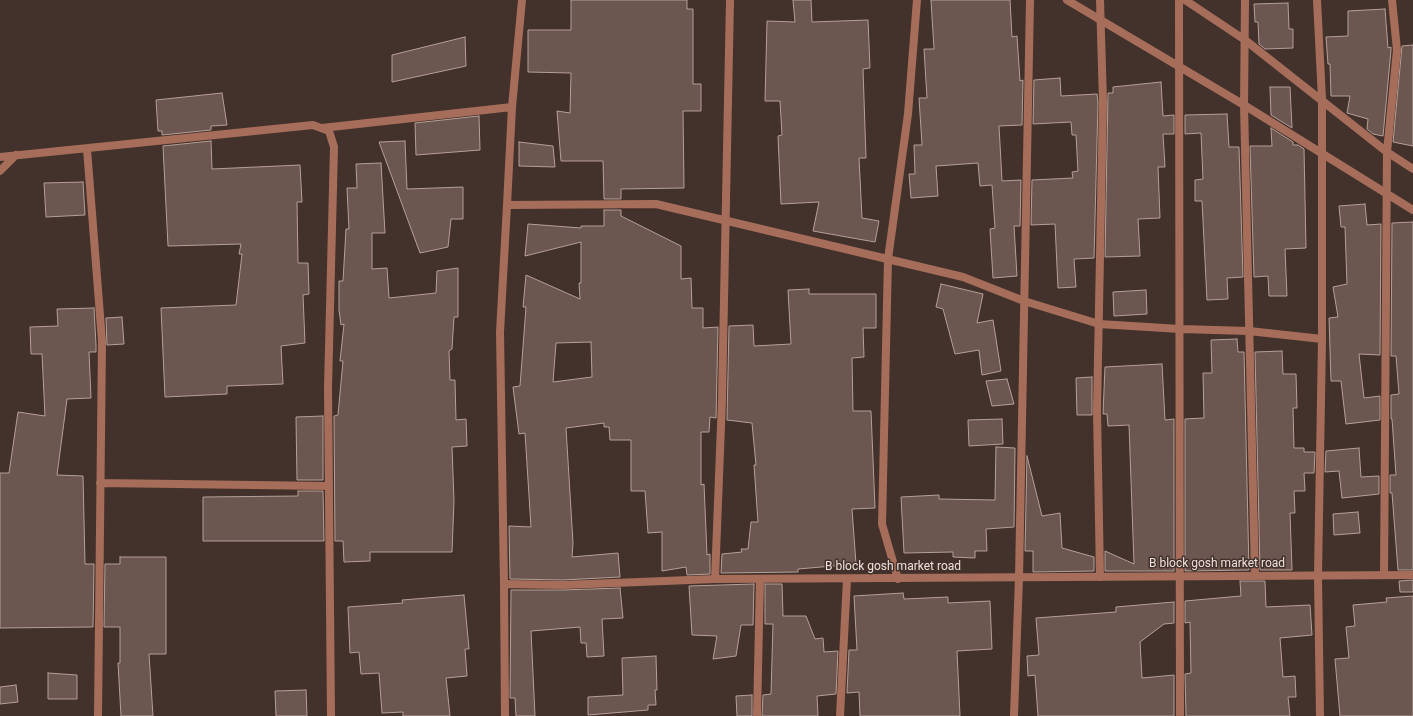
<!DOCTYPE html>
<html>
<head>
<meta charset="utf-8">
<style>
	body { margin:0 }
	canvas { display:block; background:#43312b }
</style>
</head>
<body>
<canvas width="1413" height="716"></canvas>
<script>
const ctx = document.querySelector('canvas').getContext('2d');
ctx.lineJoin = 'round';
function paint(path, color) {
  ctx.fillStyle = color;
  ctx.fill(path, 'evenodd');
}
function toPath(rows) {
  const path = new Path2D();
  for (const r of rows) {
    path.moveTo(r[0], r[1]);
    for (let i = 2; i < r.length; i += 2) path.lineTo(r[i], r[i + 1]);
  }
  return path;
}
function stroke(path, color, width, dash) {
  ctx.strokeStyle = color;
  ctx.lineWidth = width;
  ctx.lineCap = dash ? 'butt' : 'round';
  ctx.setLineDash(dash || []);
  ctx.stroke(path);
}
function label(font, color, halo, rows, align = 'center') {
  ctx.font = font + ' Roboto,sans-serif';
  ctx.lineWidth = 3;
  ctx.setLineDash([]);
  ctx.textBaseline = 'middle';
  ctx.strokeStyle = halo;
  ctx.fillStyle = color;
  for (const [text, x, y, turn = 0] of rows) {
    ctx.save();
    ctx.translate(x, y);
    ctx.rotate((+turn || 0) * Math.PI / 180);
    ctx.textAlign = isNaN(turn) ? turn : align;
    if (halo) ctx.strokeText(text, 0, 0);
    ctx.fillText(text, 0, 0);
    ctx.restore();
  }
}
const building = toPath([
	[571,0,687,0,687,9,693,9,693,84,701,84,701,111,683,111,684,188,621,189,621,199,604,199,603,161,561,161,557,111,570,113,571,73,528,72,528,30,571,30,571,0],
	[793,0,811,0,812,22,868,20,870,68,863,69,866,158,859,158,862,218,879,221,875,242,813,231,819,202,781,204,778,136,782,135,780,101,765,101,767,21,795,22,793,0],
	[931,0,1010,0,1012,37,1017,36,1020,81,1023,80,1022,125,999,126,1002,181,1021,180,1020,226,1014,226,1017,276,993,278,990,229,995,228,992,185,980,186,978,163,936,166,938,196,911,198,909,174,915,174,914,145,922,145,919,98,927,98,924,49,934,49,931,0],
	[1288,3,1289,29,1293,29,1293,48,1265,49,1259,44,1258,22,1255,22,1254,4,1288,3],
	[1385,9,1388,48,1391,47,1391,50,1383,136,1373,134,1367,129,1368,119,1347,113,1350,96,1331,96,1330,64,1328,64,1326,37,1348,36,1348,11,1385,9],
	[465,37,466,66,392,82,392,55,465,37],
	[1413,45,1413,146,1393,142,1402,46,1413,45],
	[1060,78,1061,96,1097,94,1098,102,1094,258,1074,259,1076,287,1058,288,1055,224,1031,225,1032,180,1073,178,1072,172,1078,171,1076,135,1072,135,1071,122,1033,124,1034,80,1060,78],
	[1161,82,1163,116,1174,115,1174,134,1163,134,1165,167,1158,167,1160,218,1138,219,1140,256,1105,257,1108,93,1113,93,1113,87,1161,82],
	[1270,87,1290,87,1292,128,1271,115,1270,87],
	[222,93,227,125,211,126,211,130,162,135,162,131,158,131,156,100,222,93],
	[1227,114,1229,147,1239,147,1243,277,1227,278,1228,299,1207,300,1202,201,1195,201,1195,180,1203,179,1201,133,1185,134,1185,115,1227,114],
	[479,116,480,150,416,155,415,123,479,116],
	[1271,128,1293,142,1293,145,1298,145,1304,149,1306,248,1285,249,1287,296,1269,296,1268,276,1254,277,1250,146,1272,146,1271,128],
	[211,141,212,169,300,165,302,202,297,202,298,263,308,263,309,294,303,295,305,343,281,346,283,384,227,386,227,394,165,397,161,308,236,305,242,254,239,254,241,244,168,246,163,146,211,141],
	[405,141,407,189,463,187,463,219,451,219,448,247,420,253,379,142,405,141],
	[519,142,553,146,555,167,519,166,519,142],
	[381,163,385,233,372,233,372,269,387,268,389,298,436,293,437,271,458,268,458,317,454,317,452,349,449,351,450,380,455,380,456,420,466,419,467,446,452,447,454,501,452,552,370,552,370,561,344,562,343,541,335,541,334,416,338,415,343,361,340,361,344,324,341,325,339,310,339,281,343,281,346,229,349,229,347,188,357,188,356,164,381,163],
	[83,182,85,215,46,217,44,183,83,182],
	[1365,204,1367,225,1381,224,1380,355,1359,354,1364,398,1380,396,1380,420,1346,424,1341,381,1331,381,1329,318,1338,317,1333,287,1347,284,1345,227,1341,227,1339,206,1365,204],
	[604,210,621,210,621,216,681,246,681,279,691,278,692,308,703,308,703,328,718,327,716,418,710,417,709,432,701,432,701,485,704,484,707,555,710,554,710,574,687,575,686,567,662,571,662,532,648,533,645,491,631,491,631,440,610,440,609,427,604,427,604,423,566,428,573,543,572,557,618,553,620,577,563,580,510,579,509,526,531,527,525,433,519,434,513,387,520,386,526,307,523,307,526,275,580,299,579,283,581,283,581,242,525,256,528,224,581,228,581,226,604,226,604,210],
	[591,342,592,377,553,382,556,343,591,342],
	[1413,222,1413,570,1398,570,1392,493,1390,493,1390,475,1396,475,1392,419,1391,419,1391,395,1399,394,1396,356,1391,356,1392,223,1413,222],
	[941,284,983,294,977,323,993,320,1001,371,982,375,979,350,955,354,943,309,936,307,941,284],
	[809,289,809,294,876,294,876,328,863,328,864,357,852,358,853,411,871,411,875,508,852,509,856,564,798,569,798,572,721,573,722,554,742,552,741,549,748,549,751,522,758,522,754,465,756,465,752,423,727,420,729,326,753,325,754,346,791,344,788,290,809,289],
	[1146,290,1147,314,1114,316,1113,292,1146,290],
	[94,308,96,345,96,352,89,352,91,398,67,399,57,475,83,476,85,564,94,564,93,627,0,628,0,473,9,473,18,412,45,416,42,354,31,354,30,327,58,326,57,309,94,308],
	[122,317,124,344,107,345,106,318,122,317],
	[1237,339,1238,352,1244,352,1249,570,1185,571,1185,419,1204,418,1203,373,1212,373,1211,340,1237,339],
	[1282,351,1283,374,1296,374,1297,408,1293,408,1294,448,1304,448,1304,452,1315,452,1314,473,1304,473,1305,491,1294,491,1295,513,1290,513,1292,570,1260,570,1255,352,1282,351],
	[1162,364,1165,420,1174,419,1174,571,1105,571,1105,551,1134,564,1129,425,1108,426,1107,414,1103,414,1105,367,1162,364],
	[1092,377,1092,415,1077,415,1076,378,1092,377],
	[1007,379,1014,404,992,406,986,381,1007,379],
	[323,416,323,480,297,480,296,417,323,416],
	[1002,419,1003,444,969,446,968,420,1002,419],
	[996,447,1015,448,1014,527,986,529,987,551,975,551,975,558,953,557,953,552,904,553,901,497,939,495,939,499,995,500,996,447],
	[1359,448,1361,477,1379,476,1379,494,1342,498,1339,471,1325,472,1326,451,1359,448],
	[1027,456,1042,516,1060,513,1062,548,1094,557,1094,571,1033,572,1033,551,1025,551,1027,456],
	[298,491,323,491,324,541,203,541,203,497,298,496,298,491],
	[1358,512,1360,533,1334,535,1333,514,1358,512],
	[120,557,166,557,166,654,149,654,153,716,121,716,118,663,120,663,120,627,104,627,105,564,120,564,120,557],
	[1413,580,1413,592,1400,592,1399,581,1413,580],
	[1240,581,1265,581,1266,607,1310,605,1312,635,1280,638,1283,677,1295,676,1296,697,1288,697,1290,716,1186,716,1185,674,1191,673,1190,622,1185,623,1185,601,1241,596,1240,581],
	[754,584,753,625,741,625,736,656,713,659,717,636,692,635,689,586,754,584],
	[765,584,782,584,783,616,806,616,815,639,823,638,824,652,838,651,836,694,817,696,818,716,762,716,763,695,771,694,773,624,765,624,765,584],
	[620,588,623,618,602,619,604,656,587,657,586,643,581,643,580,627,531,631,535,716,516,716,515,698,510,698,511,590,563,590,620,588],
	[903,593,904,599,948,597,948,603,990,601,992,649,957,651,960,716,860,716,859,692,847,693,849,650,857,650,854,596,903,593],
	[464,595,469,649,465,649,467,676,446,678,450,716,403,716,403,712,382,713,379,673,361,674,359,652,350,653,348,607,403,603,402,600,464,595],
	[1413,596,1413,716,1340,716,1335,659,1349,658,1346,627,1355,626,1353,605,1387,602,1386,598,1413,596],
	[1174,602,1174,623,1164,624,1140,642,1142,678,1174,675,1174,716,1038,716,1035,675,1028,676,1027,656,1039,655,1036,618,1116,612,1116,607,1174,602],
	[656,656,657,690,655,690,656,705,648,705,648,710,588,715,588,697,623,695,622,658,656,656],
	[48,673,77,675,77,699,48,699,48,673],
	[16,685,18,702,0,704,0,687,16,685],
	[306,690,307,716,276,716,275,691,306,690],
	[752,695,752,716,737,716,736,696,752,695]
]);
const service = toPath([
	[505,716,504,584,563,585,715,579,1413,575]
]);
const minor = toPath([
	[1067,0,1244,105,1413,210],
	[1100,0,1103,102,1097,410,1100,577],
	[1179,0,1180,716],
	[1185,0,1245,40,1387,152,1413,169],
	[1245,0,1244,105,1255,576],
	[1317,0,1322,99,1322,339,1318,576,1320,716],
	[322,128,512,107],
	[87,149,102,341,98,716],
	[0,157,313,125,329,131,334,147,328,388,331,716],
	[0,171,16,155],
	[507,205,512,107,522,0],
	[100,483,329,486],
	[1384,575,1387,152,1397,50,1392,0],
	[715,579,722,400,730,0],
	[898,579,882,524,888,259,908,114,917,0],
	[504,584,500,332,507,205,656,204,963,277,1024,301,1099,324,1180,329,1249,331,1322,339],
	[757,716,760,579],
	[840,716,847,579],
	[1014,716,1019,578,1030,0]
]);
const streetNames = [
	["B block gosh market road",1217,564],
	["B block gosh market road",893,567]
];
paint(building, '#6b5750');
stroke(building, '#b69f97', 1);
stroke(service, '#a66e5a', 8);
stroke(minor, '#a66e5a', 8);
label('12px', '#ede1dd', '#43312b', streetNames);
</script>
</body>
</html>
